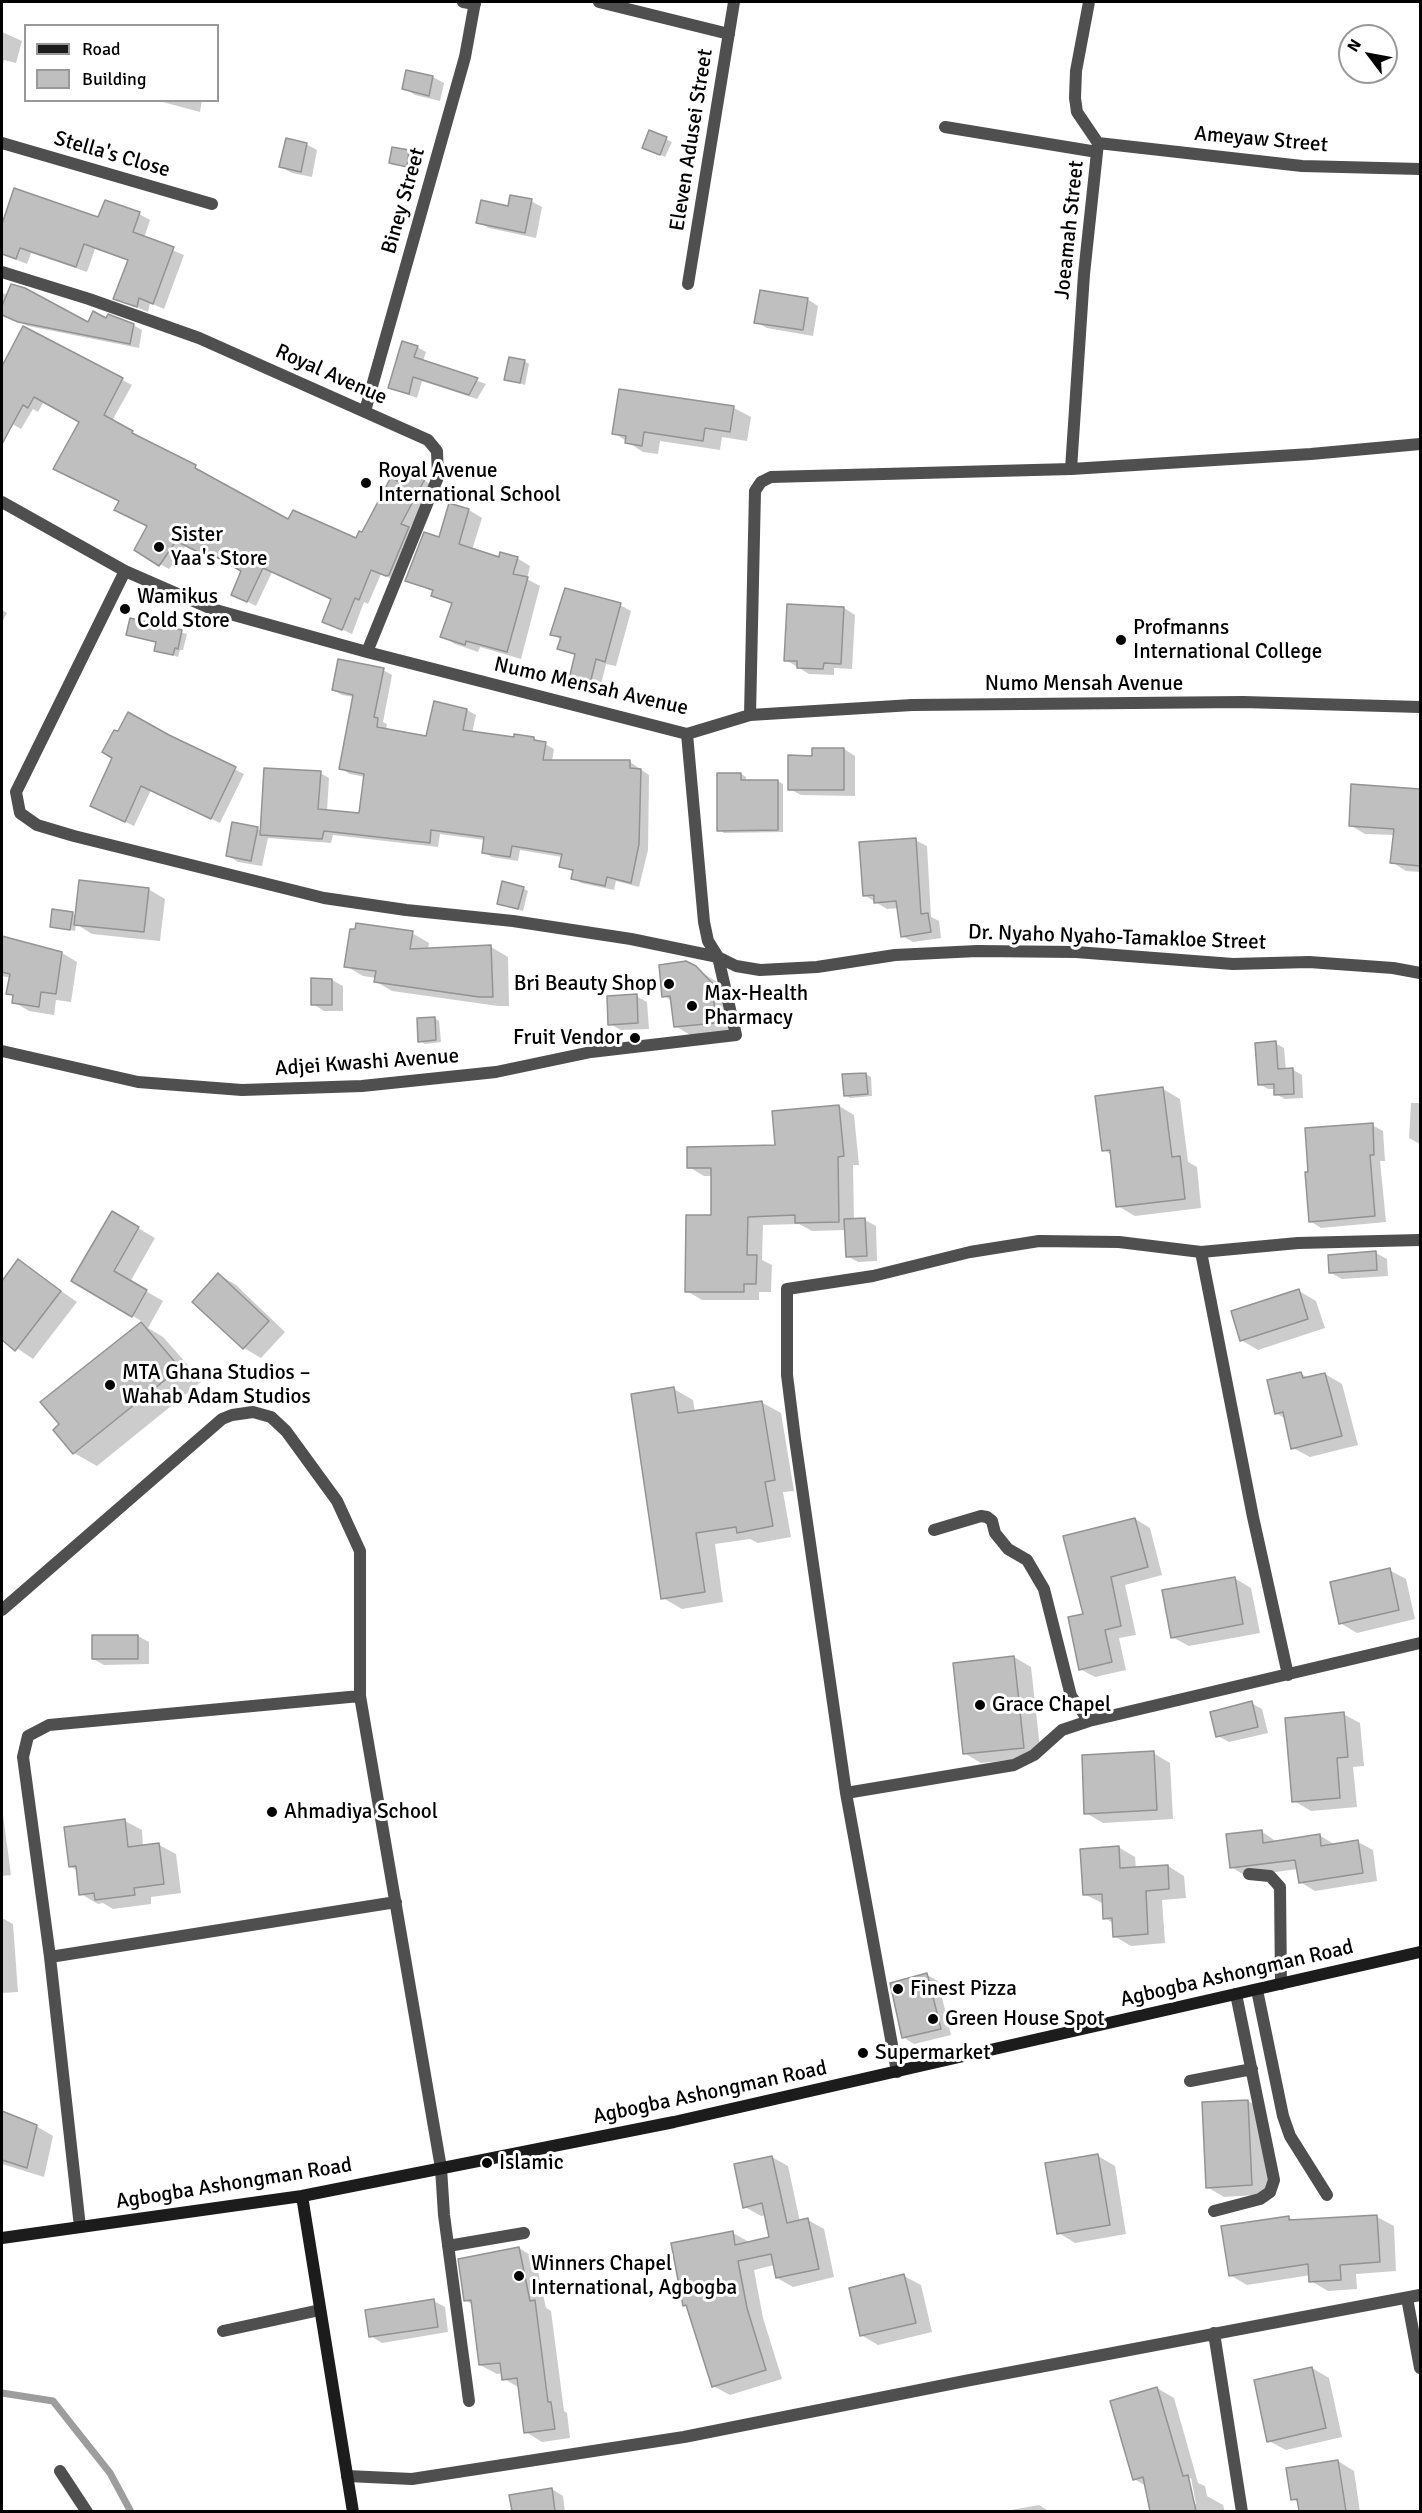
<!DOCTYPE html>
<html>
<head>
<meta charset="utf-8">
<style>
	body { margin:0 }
	#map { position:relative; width:1422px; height:2513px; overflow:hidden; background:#fff; font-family:Signika,sans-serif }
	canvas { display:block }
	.frame { position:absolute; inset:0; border:3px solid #000; pointer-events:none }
	.legend { position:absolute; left:24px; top:24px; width:195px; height:78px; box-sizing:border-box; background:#fff; border:2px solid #999; margin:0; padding:8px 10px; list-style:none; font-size:18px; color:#000 }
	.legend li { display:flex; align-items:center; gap:12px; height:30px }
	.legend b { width:30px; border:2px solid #999 }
	.north { position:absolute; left:1338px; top:24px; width:60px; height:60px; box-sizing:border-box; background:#fff; border:2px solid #999; border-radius:50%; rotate:302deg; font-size:16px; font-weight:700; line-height:24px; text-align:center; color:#000 }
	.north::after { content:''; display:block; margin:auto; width:21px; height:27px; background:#000; clip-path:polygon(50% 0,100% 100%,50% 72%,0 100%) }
</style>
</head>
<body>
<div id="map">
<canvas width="1422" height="2513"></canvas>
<div class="frame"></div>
<ul class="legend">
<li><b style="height:8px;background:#1c1c1c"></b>Road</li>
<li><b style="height:16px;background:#bfbfbf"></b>Building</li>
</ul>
<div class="north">N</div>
</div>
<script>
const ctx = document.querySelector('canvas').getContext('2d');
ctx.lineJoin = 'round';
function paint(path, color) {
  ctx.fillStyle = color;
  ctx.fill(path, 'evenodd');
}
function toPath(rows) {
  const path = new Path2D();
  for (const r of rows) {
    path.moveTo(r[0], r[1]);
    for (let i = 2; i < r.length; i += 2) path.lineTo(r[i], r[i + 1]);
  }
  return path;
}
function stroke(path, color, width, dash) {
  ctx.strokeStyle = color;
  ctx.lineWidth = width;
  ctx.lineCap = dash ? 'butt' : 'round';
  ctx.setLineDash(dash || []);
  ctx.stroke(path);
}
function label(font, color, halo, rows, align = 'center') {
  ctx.font = font + ' Signika,sans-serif';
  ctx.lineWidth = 6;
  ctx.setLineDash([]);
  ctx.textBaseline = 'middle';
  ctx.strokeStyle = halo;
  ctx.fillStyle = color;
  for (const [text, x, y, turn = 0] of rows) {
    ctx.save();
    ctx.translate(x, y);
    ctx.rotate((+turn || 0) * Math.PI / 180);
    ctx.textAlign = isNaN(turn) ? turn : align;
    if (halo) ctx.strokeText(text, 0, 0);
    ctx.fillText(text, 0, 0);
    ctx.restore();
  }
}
const shadow = toPath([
	[2,32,22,41,16,63,4,60,2,68],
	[408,71,433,77,444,83,440,101,415,95,404,88],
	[155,100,202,100,200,112],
	[650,132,672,142,665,157,649,150],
	[306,144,317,150,312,177,292,173,281,167],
	[409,151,414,154,411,168,391,163],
	[15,190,99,219,139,214,150,220,144,238,184,255,164,309,150,303,148,312,115,298,129,261,95,249,87,272,31,253,27,264,2,254,2,229],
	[531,201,542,207,536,238,489,228,478,222,509,208],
	[2,293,89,324,107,320,133,325,142,330,139,348,28,326,2,314],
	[807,299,818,306,813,336,767,328,756,322],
	[24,328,132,385,112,421,141,437,140,439,195,467,204,472,203,474,289,521,357,540,400,484,424,480,433,486,410,529,417,534,396,581,381,574,368,604,364,602,352,634,324,621,332,599,272,572,256,606,242,599,243,570,214,554,211,558,186,545,169,569,160,564,153,531,120,501,81,422,44,401,38,412,33,409,21,429,2,418,2,369],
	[417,347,426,352,423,361,486,384,477,399,422,381,417,398,389,388],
	[524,361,529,364,525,385,505,379],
	[734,408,751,417,747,441,722,437,720,450,660,441,658,454,643,452,614,433],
	[450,505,469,510,482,518,472,550,500,559,517,558,530,566,527,579,540,586,521,659,480,647,478,652,455,644,442,636,453,605,433,595,434,592,407,580,440,539],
	[620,605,631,611,616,666,606,664,599,693,580,689,570,683,576,656,559,649,561,640,552,634],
	[789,606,844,608,855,615,852,669,834,668,834,675,809,674,786,660],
	[2,610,7,613,2,622],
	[132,619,187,634,183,650,180,650,178,657,156,650,157,643,128,635],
	[383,670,392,675,383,722,387,724,386,730,428,738,435,703,467,710,476,715,472,733,515,739,533,738,545,744,554,749,552,761,630,762,649,775,648,850,639,887,616,881,614,890,581,883,573,878,574,872,560,866,562,857,520,850,518,861,492,857,483,852,485,840,440,834,438,847,333,835,331,843,268,838,262,866,238,862,227,855,257,829,262,831,320,773,329,778,327,811,360,815,365,777,350,774,341,769,354,697,342,695,333,690],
	[168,736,244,774,220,823,151,790,134,826,101,810],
	[814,749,844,749,855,756,855,796,801,795,790,789,814,757],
	[741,774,746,777,746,781,778,781,783,784,783,832,724,833,719,830],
	[1353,786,1420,791,1420,872,1406,871,1392,862,1395,835,1365,834,1350,825],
	[915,840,927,846,931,917,939,921,941,938,913,942,902,936,899,908,887,909,864,895],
	[523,888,528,891,523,911,498,904],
	[148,889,165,899,160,941,92,934,76,924,75,931,51,926,72,913,76,916],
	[412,933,429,943,428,950,491,947,508,957,509,1006,498,1006,392,991,375,981,376,978,363,976,346,966],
	[2,938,62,953,77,962,71,1002,56,1000,54,1015,29,1011,14,1002,14,997,8,993,11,978,2,976],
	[686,963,722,985,732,1032,692,1036,675,1026,672,1001,664,996],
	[332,980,343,986,343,1011,324,1011,313,1004],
	[636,996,647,1002,649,1029,621,1030,610,1024],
	[434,1018,439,1021,441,1042,425,1044,420,1041],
	[1275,1043,1284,1048,1286,1070,1293,1070,1302,1075,1303,1098,1285,1099,1276,1094,1275,1089,1268,1089,1259,1084],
	[866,1074,871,1077,872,1096,850,1098,845,1095],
	[1163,1089,1180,1099,1188,1162,1197,1167,1201,1208,1135,1216,1118,1206,1112,1155,1104,1150],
	[1411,1103,1420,1103,1420,1144,1409,1138],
	[839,1106,854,1115,859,1165,853,1165,854,1220,865,1220,876,1226,877,1261,858,1262,847,1256,846,1230,812,1231,799,1224,763,1225,762,1260,772,1265,771,1292,759,1292,759,1300,702,1300,687,1291,712,1216,712,1176,704,1176,689,1167,777,1147],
	[1372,1125,1383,1131,1385,1161,1380,1161,1386,1222,1321,1228,1310,1221],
	[112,1213,155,1238,130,1282,163,1301,148,1328,163,1337,202,1381,97,1466,74,1453,61,1424,42,1402,143,1322,73,1281],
	[1376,1253,1387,1259,1388,1276,1342,1279,1331,1273],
	[18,1261,77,1302,33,1359,2,1338,2,1283],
	[219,1275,236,1285,285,1332,261,1358,244,1348,194,1302],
	[1299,1291,1316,1301,1325,1328,1258,1350,1241,1340],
	[1301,1374,1309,1378,1325,1374,1342,1384,1358,1445,1310,1457,1293,1448,1286,1419,1276,1413],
	[674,1389,693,1400,695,1412,761,1402,781,1413,794,1491,783,1492,791,1537,758,1543,750,1539,715,1544,723,1602,682,1609,663,1598],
	[1135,1519,1150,1528,1162,1575,1125,1585,1136,1635,1119,1638,1126,1670,1095,1677,1080,1669,1084,1615],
	[1389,1570,1406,1579,1415,1619,1357,1633,1340,1623],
	[1234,1578,1251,1588,1260,1633,1189,1646,1172,1637],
	[138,1636,149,1642,149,1664,104,1665,93,1659],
	[1014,1657,1031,1667,1041,1757,981,1763,964,1753],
	[1251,1703,1262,1709,1268,1733,1229,1742,1218,1736],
	[1343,1714,1360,1723,1364,1766,1353,1767,1357,1807,1311,1811,1294,1801],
	[1153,1753,1170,1763,1173,1819,1103,1823,1086,1813],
	[2,1807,11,1875,2,1876],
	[125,1821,142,1830,143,1847,159,1845,176,1854,181,1893,151,1897,151,1904,113,1909,103,1903,98,1904,81,1894,78,1871,70,1866],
	[1261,1831,1277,1842,1319,1835,1334,1844,1358,1842,1373,1850,1377,1881,1315,1891,1300,1882,1298,1869,1246,1876,1231,1867],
	[1118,1847,1135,1857,1136,1869,1168,1866,1184,1876,1186,1898,1162,1900,1165,1943,1131,1946,1114,1936,1113,1923,1105,1918,1104,1904,1084,1894],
	[2,1918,13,1924,18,1992,2,1993],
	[927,1975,938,1981,951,2035,914,2044,903,2037],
	[1248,2101,1265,2111,1269,2194,1224,2197,1207,2187],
	[2,2115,36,2126,53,2136,44,2177,2,2164],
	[1098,2156,1115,2166,1126,2234,1075,2243,1059,2233],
	[772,2157,788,2166,800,2222,808,2220,824,2229,834,2277,793,2287,777,2278,774,2265,754,2270,763,2318,782,2379,730,2395,713,2386,688,2307,685,2305,733,2233,749,2242,771,2238,766,2215,761,2216,745,2207],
	[1288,2217,1295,2221,1377,2217,1394,2226,1396,2271,1356,2274,1357,2289,1328,2291,1311,2281,1311,2275,1247,2285,1230,2275],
	[519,2248,535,2258,546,2308,551,2311,564,2411,567,2413,570,2438,542,2442,526,2432,520,2388,504,2379,503,2373,497,2374,480,2365,473,2305,465,2300],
	[904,2276,921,2285,932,2332,878,2345,861,2335],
	[434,2301,445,2307,448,2332,382,2343,371,2336],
	[1312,2368,1329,2378,1342,2437,1286,2450,1269,2441],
	[1157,2388,1174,2398,1198,2483,1205,2486,1207,2496,1223,2505,1225,2512,1152,2512,1146,2486,1134,2479],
	[1188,2478,1191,2478,1196,2504,1193,2504],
	[1338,2461,1354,2471,1360,2512,1301,2512,1299,2503,1293,2499],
	[552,2489,563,2496,565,2512,513,2512,511,2496],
	[1039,2505,1050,2512,1000,2512]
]);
const stream = toPath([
	[2,2393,53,2401,110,2473,131,2512]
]);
const building = toPath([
	[406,70,433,76,429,96,402,89,406,70],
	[649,130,667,137,660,155,642,148,649,130],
	[286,138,307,143,301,172,279,167,286,138],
	[392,147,409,150,407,167,389,163,392,147],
	[14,188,98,217,105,200,140,212,133,232,174,247,153,304,139,298,137,307,113,299,128,260,84,244,76,267,20,248,16,259,2,254,2,224,14,188],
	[510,195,532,199,525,233,476,223,481,200,508,206,510,195],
	[11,284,25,288,88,322,93,311,106,318,108,314,134,324,130,344,18,322,2,315,2,306,11,284],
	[760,290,808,298,803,330,754,323,760,290],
	[23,326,123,378,104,415,133,431,132,433,196,465,195,468,288,519,293,510,356,538,359,531,362,532,391,477,399,482,406,469,425,479,401,524,409,527,389,575,386,576,371,570,359,600,355,598,342,630,322,622,331,599,263,568,247,602,231,595,241,571,204,550,202,554,176,541,159,566,134,550,147,526,114,510,119,501,53,469,79,422,34,397,28,408,23,405,2,444,2,366,23,326],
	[402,341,418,346,414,357,478,378,469,395,413,377,409,394,388,388,402,341],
	[509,357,525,360,520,383,504,380,509,357],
	[619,389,734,406,730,432,705,428,703,441,644,432,642,446,625,443,626,436,612,434,619,389],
	[449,503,469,509,459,544,499,557,500,552,518,557,513,574,528,577,507,652,466,641,465,645,440,637,452,603,431,596,433,590,405,581,424,532,439,537,449,503],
	[565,588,621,603,605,662,596,659,589,688,568,683,575,654,557,649,561,637,550,635,565,588],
	[787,604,844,607,841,664,824,663,823,669,797,668,797,661,784,661,787,604],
	[130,618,182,630,178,649,175,648,173,655,154,651,156,642,126,635,130,618],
	[338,659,384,668,374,717,378,718,377,727,426,736,434,701,467,709,463,730,514,737,514,734,534,737,534,740,546,742,543,760,630,760,630,768,641,769,639,844,631,883,607,877,605,886,571,879,573,870,559,867,562,854,512,846,510,857,482,853,484,837,431,830,430,843,324,831,322,839,260,835,264,768,321,771,318,809,359,813,364,774,339,769,353,695,332,690,338,659],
	[128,712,169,735,236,767,211,819,141,786,125,822,90,806,112,758,102,752,114,730,118,731,128,712],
	[812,748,844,748,844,790,788,790,788,755,812,756,812,748],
	[717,773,741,773,741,780,778,780,778,830,717,831,717,773],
	[1351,784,1420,789,1420,866,1390,863,1394,829,1349,826,1351,784],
	[232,822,258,827,251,861,226,856,232,822],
	[916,838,921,914,928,913,931,932,901,937,896,901,874,903,874,895,863,896,859,842,916,838],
	[79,880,149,888,144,932,74,925,79,880],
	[502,881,524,887,518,909,497,904,502,881],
	[52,909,73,912,70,930,50,927,52,909],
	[356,923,413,931,410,949,491,945,493,997,479,997,374,982,376,971,344,967,350,929,355,929,356,923],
	[2,936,62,952,56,994,41,992,39,1007,12,1003,13,995,6,994,10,974,2,972,2,936],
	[686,961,696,966,712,983,716,1023,674,1027,670,996,662,997,659,965,686,961],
	[311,978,332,979,332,1005,311,1005,311,978],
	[637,994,638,1023,608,1025,607,996,637,994],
	[435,1017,436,1040,418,1042,417,1018,435,1017],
	[1276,1041,1278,1069,1293,1068,1294,1094,1274,1095,1274,1084,1258,1085,1255,1043,1276,1041],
	[866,1073,868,1094,844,1096,842,1074,866,1073],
	[1163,1087,1172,1157,1180,1156,1185,1199,1116,1207,1110,1150,1102,1151,1095,1096,1163,1087],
	[839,1105,844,1156,838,1157,839,1222,795,1223,795,1215,748,1217,747,1255,757,1255,756,1284,744,1284,744,1292,685,1292,686,1215,711,1215,711,1168,687,1168,687,1147,775,1145,772,1111,839,1105],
	[1373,1123,1374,1155,1370,1155,1375,1216,1309,1222,1305,1172,1308,1172,1305,1128,1373,1123],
	[112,1211,139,1227,114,1271,147,1290,132,1317,71,1281,112,1211],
	[865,1218,867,1256,846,1257,844,1219,865,1218],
	[1376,1251,1377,1270,1329,1273,1328,1255,1376,1251],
	[18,1259,61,1291,15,1351,2,1340,2,1281,18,1259],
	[218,1273,269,1321,243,1349,192,1302,218,1273],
	[1299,1289,1308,1319,1240,1341,1231,1311,1299,1289],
	[141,1322,180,1368,73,1454,53,1430,59,1424,40,1402,141,1322],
	[1301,1372,1303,1378,1325,1373,1342,1436,1291,1449,1283,1412,1275,1414,1267,1380,1301,1372],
	[674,1387,678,1413,762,1401,775,1480,765,1482,773,1526,737,1533,736,1527,696,1533,705,1592,661,1599,631,1394,674,1387],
	[1135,1518,1148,1567,1111,1577,1121,1626,1105,1630,1112,1662,1079,1670,1068,1617,1083,1614,1063,1536,1135,1518],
	[1390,1568,1399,1610,1339,1624,1330,1582,1390,1568],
	[1235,1577,1243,1624,1171,1638,1162,1590,1235,1577],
	[92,1635,138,1635,138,1659,92,1659,92,1635],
	[1014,1656,1024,1748,963,1754,953,1663,1014,1656],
	[1252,1701,1258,1727,1216,1737,1210,1712,1252,1701],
	[1344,1712,1348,1757,1337,1758,1340,1798,1292,1802,1285,1718,1344,1712],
	[1154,1751,1157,1810,1084,1814,1082,1755,1154,1751],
	[125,1819,128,1847,159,1843,164,1884,134,1888,135,1895,95,1900,94,1893,79,1895,76,1866,69,1867,64,1827,125,1819],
	[1262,1830,1263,1843,1320,1834,1321,1846,1358,1840,1363,1873,1299,1883,1295,1860,1230,1868,1226,1834,1262,1830],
	[1119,1846,1120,1868,1168,1865,1169,1889,1146,1891,1148,1934,1113,1937,1112,1918,1103,1919,1102,1894,1083,1895,1080,1849,1119,1846],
	[927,1973,941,2029,902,2038,890,1983,927,1973],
	[1248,2100,1252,2185,1206,2188,1202,2102,1248,2100],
	[2,2111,37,2125,27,2168,2,2160,2,2111],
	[1098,2154,1110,2225,1057,2234,1045,2163,1098,2154],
	[772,2156,787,2223,808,2218,819,2269,776,2278,771,2254,738,2261,747,2308,766,2370,712,2387,686,2305,683,2306,671,2243,733,2231,735,2245,769,2237,762,2203,743,2208,734,2164,772,2156],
	[1377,2215,1380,2262,1340,2265,1341,2280,1309,2282,1308,2264,1229,2276,1221,2226,1289,2216,1289,2220,1377,2215],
	[519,2247,530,2301,535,2300,548,2402,551,2402,555,2429,524,2433,517,2378,502,2380,500,2363,479,2365,471,2300,464,2301,458,2259,519,2247],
	[904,2274,916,2323,860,2336,849,2288,904,2274],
	[434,2299,438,2327,369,2337,365,2310,434,2299],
	[1312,2367,1326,2428,1267,2442,1254,2380,1312,2367],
	[1157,2387,1183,2476,1188,2475,1196,2511,1150,2511,1143,2477,1133,2480,1110,2401,1157,2387],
	[1338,2460,1346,2511,1299,2511,1297,2499,1291,2500,1286,2468,1338,2460],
	[552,2488,555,2511,512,2511,509,2495,552,2488]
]);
const lane = toPath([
	[2,1610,222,1419,232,1415,253,1412,271,1417,286,1431,337,1501,360,1551,360,1696,441,2168,444,2215,469,2401],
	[1249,1874,1270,1876,1280,1887,1281,1984],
	[50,1957,396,1902],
	[1257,1990,1283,2116,1290,2136,1327,2195],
	[1190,2081,1252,2069],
	[1214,2211,1260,2199,1270,2192,1274,2180,1236,1994],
	[80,2227,50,1957,23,1757,28,1736,49,1725,360,1696],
	[448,2246,524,2233],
	[223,2331,320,2310],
	[60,2471,87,2512]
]);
const street = toPath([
	[463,2,475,4],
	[599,2,729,34],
	[945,127,1097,152],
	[2,143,212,204],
	[1098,143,1302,166,1420,169],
	[2,272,89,299,199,338,428,440,437,451,438,477,367,652],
	[688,284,734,2],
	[365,411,465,57,475,2],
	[1071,469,1084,274,1098,143,1077,112,1075,98,1076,71,1089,2],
	[2,502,125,571,212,609,367,652,687,734,750,715,912,705,1243,702,1420,707],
	[125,571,16,792,20,813,37,825,74,836,324,898,406,910,513,921,631,939,718,957],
	[750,715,755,491,761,482,771,477,1071,469,1311,454,1420,444],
	[687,734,704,922,708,941,718,957,736,966,760,970,817,967,895,955,977,951,1076,952,1233,964,1309,962,1393,968,1420,973],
	[2,1051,138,1082,242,1090,362,1086,496,1072,591,1052,736,1035,718,957],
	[1201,1252,1253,1517,1288,1675],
	[934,1530,981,1516,987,1517,992,1521,995,1533,1008,1549,1027,1560,1044,1589,1071,1696,1089,1721],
	[846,1793,1014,1765,1034,1755,1062,1730,1089,1721,1420,1643],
	[897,2072,846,1793,795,1439,787,1375,787,1289,873,1276,970,1252,1039,1241,1119,1242,1201,1252,1298,1243,1420,1240],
	[1407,2298,1420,2368],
	[1214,2333,1242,2512],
	[347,2476,412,2479,684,2437,965,2381,1420,2295]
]);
const secondary = toPath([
	[302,2196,353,2512],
	[2,2238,302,2196,674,2122,1420,1952]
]);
const markers = [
	[366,483,6,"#000"],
	[159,547,6,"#000"],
	[125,609,6,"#000"],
	[1121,640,6,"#000"],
	[669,984,6,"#000"],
	[692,1006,6,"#000"],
	[635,1038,6,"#000"],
	[110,1385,6,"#000"],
	[980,1705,6,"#000"],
	[272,1812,6,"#000"],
	[898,1989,6,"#000"],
	[933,2019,6,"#000"],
	[863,2053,6,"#000"],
	[487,2163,6,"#000"],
	[519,2276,6,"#000"]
];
const streetNames = [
	["Eleven Adusei Street",692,140,-81],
	["Ameyaw Street",1261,140,5],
	["Stella's Close",112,155,16],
	["Biney Street",404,201,-74],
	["Joeamah Street",1070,230,-84],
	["Royal Avenue",331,375,24],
	["Numo Mensah Avenue",1084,684],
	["Numo Mensah Avenue",591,687,13],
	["Dr. Nyaho Nyaho-Tamakloe Street",1117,938,2],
	["Adjei Kwashi Avenue",367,1063,-4],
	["Agbogba Ashongman Road",1237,1974,-13],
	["Agbogba Ashongman Road",710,2093,-12],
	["Agbogba Ashongman Road",234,2184,-9]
];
const poiNames = [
	["Royal Avenue",378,471],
	["International School",378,495],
	["Sister",171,535],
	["Yaa's Store",171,559],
	["Wamikus",137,597],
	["Cold Store",137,621],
	["Profmanns",1133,628],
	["International College",1133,652],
	["Bri Beauty Shop",657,984,"right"],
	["Max-Health",704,994],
	["Pharmacy",704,1018],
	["Fruit Vendor",623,1038,"right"],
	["MTA Ghana Studios –",122,1373],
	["Wahab Adam Studios",122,1397],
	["Grace Chapel",992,1705],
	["Ahmadiya School",284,1812],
	["Finest Pizza",910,1989],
	["Green House Spot",945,2019],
	["Supermarket",875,2053],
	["Islamic",499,2163],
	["Winners Chapel",531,2264],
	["International, Agbogba",531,2288]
];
paint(shadow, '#0003');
stroke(stream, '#9d9d9d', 7);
paint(building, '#bfbfbf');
stroke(building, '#939393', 1.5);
stroke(lane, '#4f4f4f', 12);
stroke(street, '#4f4f4f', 12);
stroke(secondary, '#1c1c1c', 12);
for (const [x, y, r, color] of markers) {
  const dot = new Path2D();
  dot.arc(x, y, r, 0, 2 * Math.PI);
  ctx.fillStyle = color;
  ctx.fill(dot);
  stroke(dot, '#fff', 2);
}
label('21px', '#000', '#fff', streetNames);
label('21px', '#000', '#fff', poiNames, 'left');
</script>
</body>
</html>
